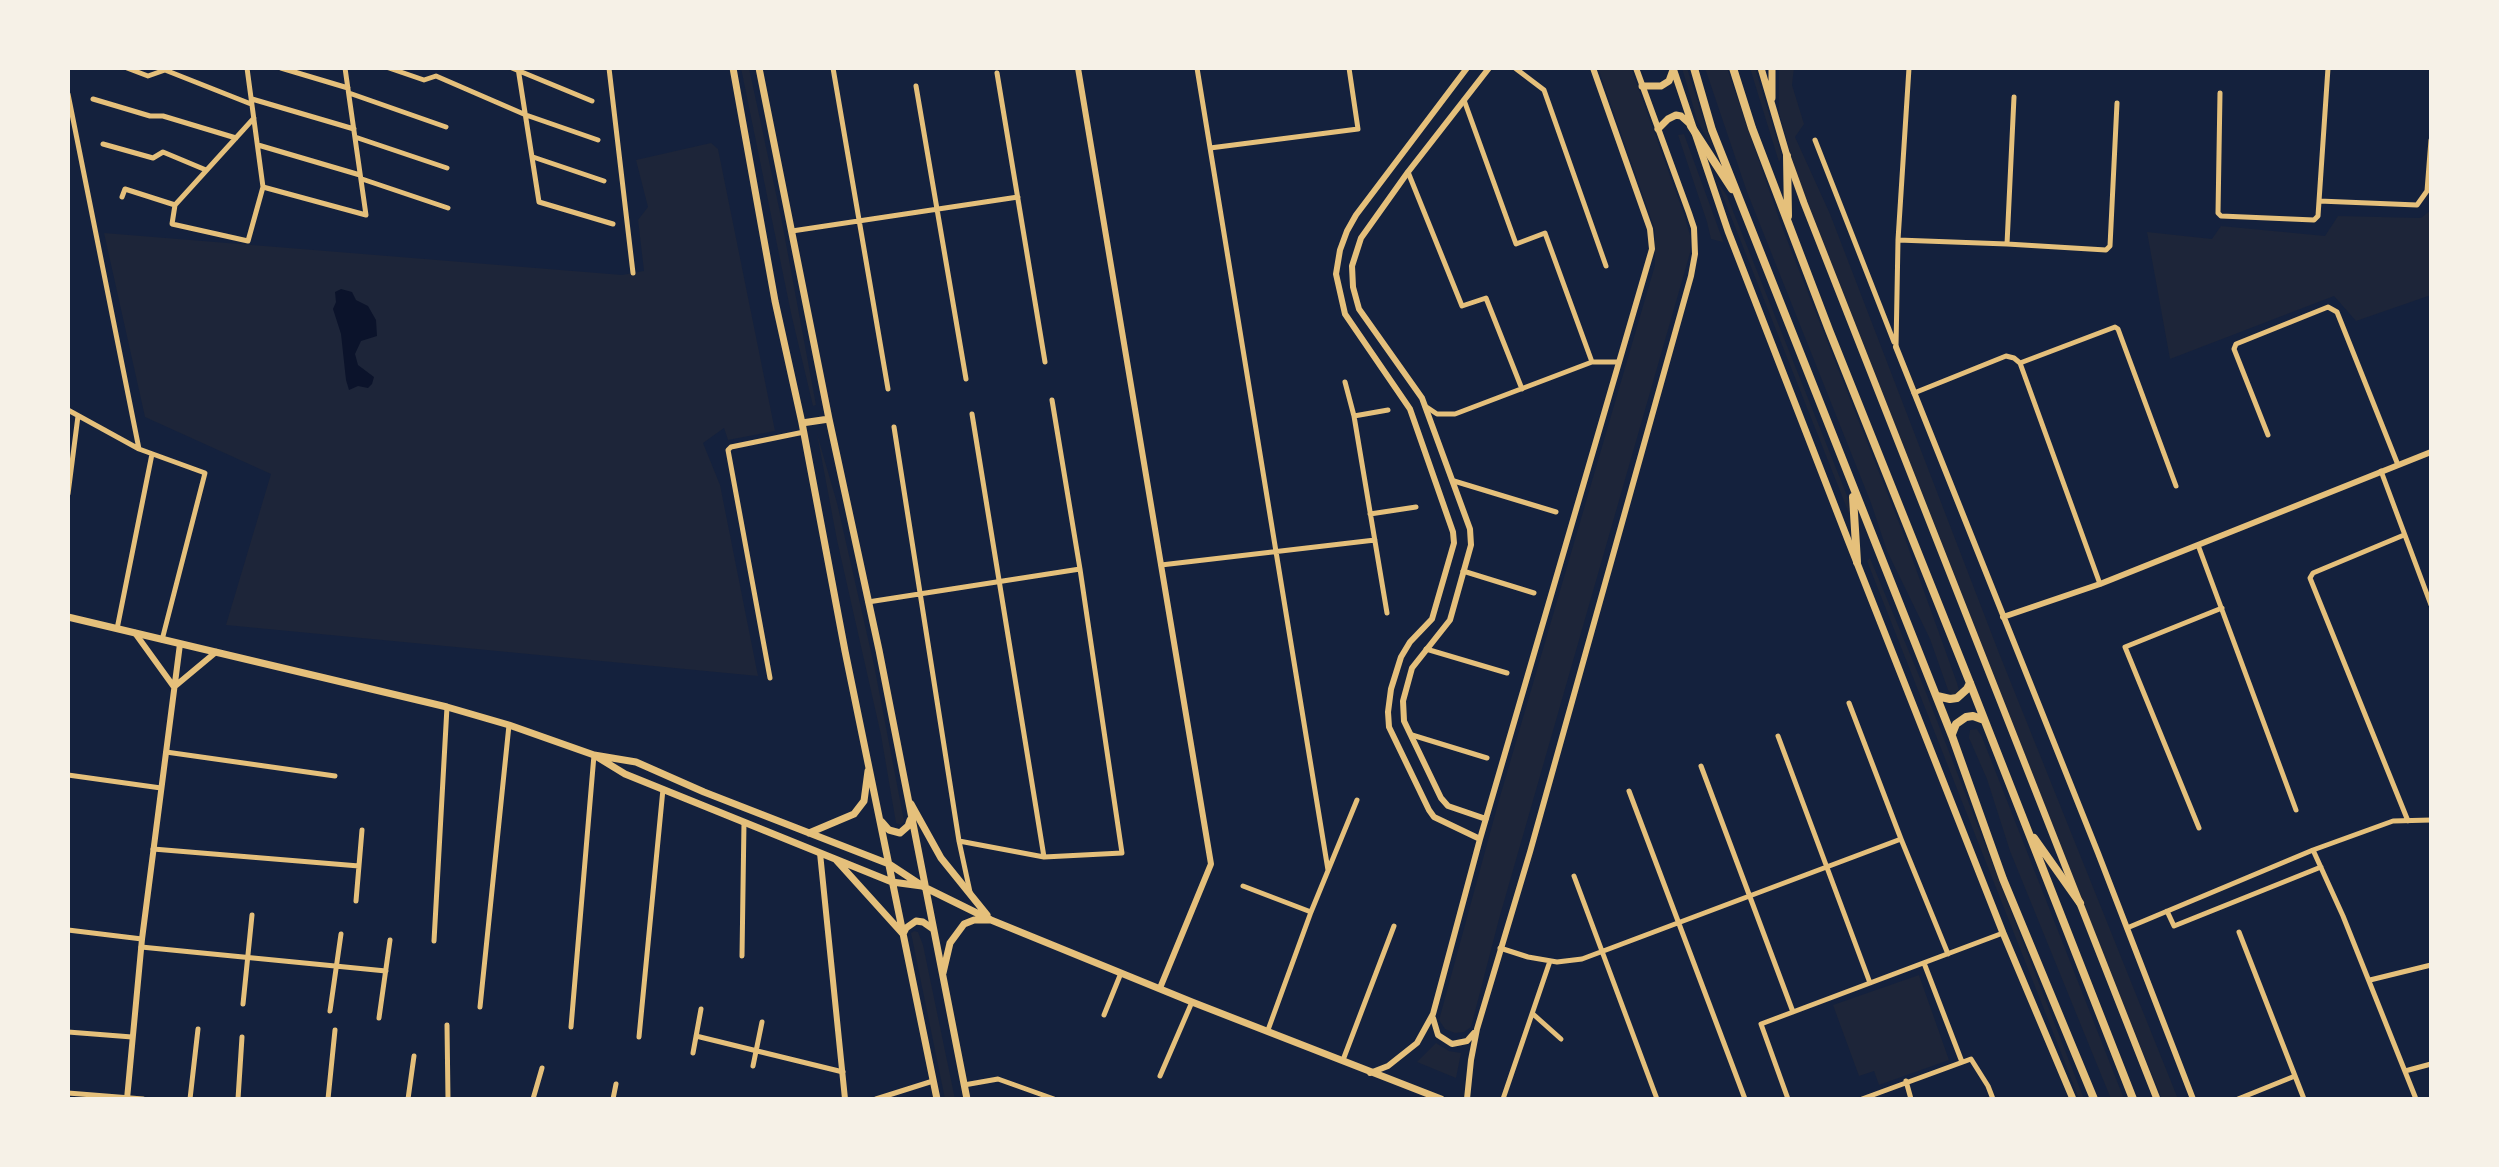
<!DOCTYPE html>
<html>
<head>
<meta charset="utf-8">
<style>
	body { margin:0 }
	#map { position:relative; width:2499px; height:1167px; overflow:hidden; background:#14213d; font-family:"Varela Round",sans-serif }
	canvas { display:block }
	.frame { position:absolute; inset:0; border:70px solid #f6f1e7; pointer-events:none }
</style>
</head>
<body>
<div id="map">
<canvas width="2499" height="1167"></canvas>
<div class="frame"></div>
</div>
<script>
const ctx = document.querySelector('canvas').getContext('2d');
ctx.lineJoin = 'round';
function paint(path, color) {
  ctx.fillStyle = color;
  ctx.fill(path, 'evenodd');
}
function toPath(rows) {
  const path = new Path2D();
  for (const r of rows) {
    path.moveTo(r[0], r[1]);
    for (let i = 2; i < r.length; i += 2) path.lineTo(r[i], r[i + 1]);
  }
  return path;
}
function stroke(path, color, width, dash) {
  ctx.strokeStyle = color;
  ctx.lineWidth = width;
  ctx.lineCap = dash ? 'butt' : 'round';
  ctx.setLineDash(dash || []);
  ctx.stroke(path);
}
const green = toPath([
	[741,68,749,68,781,217,816,405,813,406,791,313],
	[1598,68,1631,68,1684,214,1690,235,1690,253,1499,919,1471,1027,1464,1032,1455,1033,1445,1029,1439,1020,1499,800,1655,265,1655,230],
	[1682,68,1687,68,1713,149,1697,120],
	[1705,68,1727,68,1782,227,1902,530,1957,683,1959,690,1956,694,1951,694,1948,690,1930,639,1887,551,1871,503,1747,192],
	[1750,68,1755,68,1782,156,1779,162],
	[1779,68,1794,68,1792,85,1804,124,1795,137,1830,214,1999,653,2178,1099,2162,1099,2127,1014,1796,173,1779,113],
	[1684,134,1723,241,1723,242,1711,239,1707,222,1678,135],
	[711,143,718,149,775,431,728,440,724,428,703,443,720,485,758,676,226,625,271,474,145,417,104,233,622,275,644,271,638,220,648,207,636,160],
	[1716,179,1727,196,1848,498,1850,516],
	[2431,210,2431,295,2356,321,2334,296,2170,359,2147,232,2212,239,2221,226,2325,236,2338,216,2421,218],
	[817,434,837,503,874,665,904,821,901,825,896,823,881,735,837,540],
	[1870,558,1925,690,2084,1099,2079,1099,2049,1022,1867,561],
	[1977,729,1982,737,2124,1099,2111,1099,2010,851,1987,779,1969,738,1970,730],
	[914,931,918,932,923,945,955,1099,945,1099,911,933],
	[1919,975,1949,1060,1879,1085,1874,1071,1859,1076,1833,1005],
	[1436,1043,1449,1051,1461,1053,1456,1078,1417,1062]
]);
const water = toPath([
	[341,289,352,292,356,300,368,306,376,320,377,336,361,341,355,354,358,365,374,377,372,384,368,388,358,386,349,390,346,380,341,334,333,309,336,302,335,292]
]);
const minor = toPath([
	[127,68,148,76,165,70,251,104],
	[281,68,348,88],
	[389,68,424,80,436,76,526,115,598,140],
	[512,68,592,101],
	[518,68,539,202,613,224],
	[609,68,633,273],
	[833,68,888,389],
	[1197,68,1328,870],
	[1515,68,1544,90,1606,266],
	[997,73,1045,362],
	[916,86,966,379],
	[349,93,446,127],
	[2220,93,2218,213,2221,216,2314,220,2318,216,2328,68],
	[68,94,139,449],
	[93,99,150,116,163,116,236,138],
	[252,99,354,129],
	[1464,100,1516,244,1545,233,1592,362],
	[355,137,447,168],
	[1815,140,1894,342],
	[103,144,153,158,163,152,206,170],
	[258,145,360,175],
	[1210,148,1358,129,1349,68],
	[533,157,604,181],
	[1408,172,1462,306,1486,298,1522,389],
	[362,179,448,208],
	[263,187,366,215,345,68],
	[122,197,125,189,175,205,254,118],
	[2319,201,2417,205,2427,191,2431,140],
	[175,205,172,224,248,241,263,187,247,68],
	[792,231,1018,197],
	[1898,240,2007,244,2106,250,2110,246,2117,103],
	[2007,244,2014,97],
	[1896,347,1898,240,1909,68],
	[2020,363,2115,327,2118,329,2176,486],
	[2020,363,2100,584],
	[1345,382,1354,416],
	[1914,393,2006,356,2014,358,2020,363],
	[1425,406,1437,414,1455,414,1592,362,1619,362],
	[68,410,139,449,205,473,162,640],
	[972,414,1044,857],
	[894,427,959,841,970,892],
	[2268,435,2234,349,2236,344,2328,307,2337,312,2398,465],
	[2381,471,2431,605],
	[1454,481,1556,512],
	[68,494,78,416],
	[1370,514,1416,507],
	[2404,535,2313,573,2310,578,2408,821],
	[2198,545,2296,810],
	[1161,565,1375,540],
	[1463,571,1534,593],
	[868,602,1080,569],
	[1387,613,1354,416,1388,410],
	[117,629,152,454],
	[1426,649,1507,673],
	[770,678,728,450,731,447,804,432],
	[1849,703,1901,839,1948,954],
	[1412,735,1487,758],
	[1778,736,1870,983],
	[166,752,335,776],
	[1701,766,1793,1012],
	[68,775,161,788],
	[1629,791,1745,1099],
	[2199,828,2125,647,2222,608],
	[959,841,1044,857,1122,853,1080,569,1052,400],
	[153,849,359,866],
	[2313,850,2343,916,2416,1099],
	[1574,876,1657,1099],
	[1243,886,1311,912],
	[356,901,362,830],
	[2167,911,2174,926,2321,867],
	[2127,928,2313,850,2393,821,2431,820],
	[68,930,142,939],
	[2239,932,2304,1099],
	[434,941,447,707],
	[141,947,386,971],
	[1500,948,1528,957,1557,962,1582,959,1901,839],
	[742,956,744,822],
	[1924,963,1962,1062],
	[2370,980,2431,965],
	[243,1004,252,915],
	[480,1007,509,725],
	[330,1011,341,934],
	[1533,1014,1561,1039],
	[1104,1015,1121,973],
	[379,1018,390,940],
	[447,1025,448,1099],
	[571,1027,594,755],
	[1268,1030,1311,912,1357,800],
	[68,1032,132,1037],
	[696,1036,843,1072],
	[639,1037,663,789],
	[693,1053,701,1009],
	[1343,1060,1394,926],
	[753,1066,762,1022],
	[2405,1071,2431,1064],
	[1160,1076,1192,1002],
	[1906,1081,1911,1099],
	[964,1085,998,1079,1054,1099],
	[68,1093,143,1099],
	[190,1099,198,1029],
	[238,1099,242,1037],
	[328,1099,335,1030],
	[408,1099,414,1056],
	[533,1099,542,1068],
	[613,1099,616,1084],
	[876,1099,933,1081],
	[1503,1099,1550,961],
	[1788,1099,1761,1024,2003,933],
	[1862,1099,1971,1059,1988,1086,1993,1099],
	[2238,1099,2295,1076]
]);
const tertiary = toPath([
	[1078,68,1211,864,1160,988],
	[1467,68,1356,215,1347,231,1340,250,1336,274,1345,314,1410,409,1453,532,1454,543,1432,619,1410,642,1401,657,1391,689,1388,712,1389,727,1429,810,1434,817,1480,839],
	[1896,347,2098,853,2193,1099],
	[2003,617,2100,584,2431,452],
	[135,633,174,687],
	[174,687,216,652],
	[1486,819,1448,806,1441,798,1404,721,1403,701,1412,668,1450,620,1471,545,1470,529,1422,398,1359,309,1353,287,1352,266,1361,238,1408,172,1489,68],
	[820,853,845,1099],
	[1433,1018,1438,1035,1452,1044,1467,1041,1474,1033],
	[1370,1073,1388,1066,1417,1043,1433,1014,1480,839,1652,249,1650,229,1593,68],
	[127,1099,142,939,180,644],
	[1467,1099,1471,1060,1477,1029,1530,852,1691,276,1695,254,1694,228,1689,213,1636,68]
]);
const secondary = toPath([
	[733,68,775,301,802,423,845,651,937,1099],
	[759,68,829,419,879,650,967,1099],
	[1673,68,1728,231,1848,540,2003,933,2073,1099],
	[1761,68,1787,156,1804,203,2157,1099],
	[1772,68,1772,98],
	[1642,86,1661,86,1669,81,1673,70],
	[1658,129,1668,119,1676,115,1681,116,1691,125],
	[802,423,829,419],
	[68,617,447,707,509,725,594,755,625,774,892,882,922,886],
	[594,755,636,762,704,792,889,864,924,887,991,920,1192,1002,1441,1099],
	[911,804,941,858,987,915],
	[882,822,889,830,900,833,908,826,910,820],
	[809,833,854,814,864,801,868,771],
	[837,861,903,934,906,928,916,921,923,922,933,929],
	[943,973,950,943,964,924,974,920,989,920]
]);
const trunk = toPath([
	[1694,68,1712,130,1952,736,2003,879,2094,1099],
	[1733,68,1752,128,1829,330,1970,683,2133,1099],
	[1691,126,1732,189],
	[1787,156,1788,216],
	[1853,497,1857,562],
	[1937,696,1950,699,1957,698,1967,689,1970,683],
	[1952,734,1956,724,1966,717,1973,716,1984,720],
	[2034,838,2080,903]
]);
paint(green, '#1d2539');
paint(water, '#0b132b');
stroke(minor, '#e5c07b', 5);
stroke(tertiary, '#e5c07b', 6);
stroke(secondary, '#e5c07b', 7);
stroke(trunk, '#e5c07b', 8);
</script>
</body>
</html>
